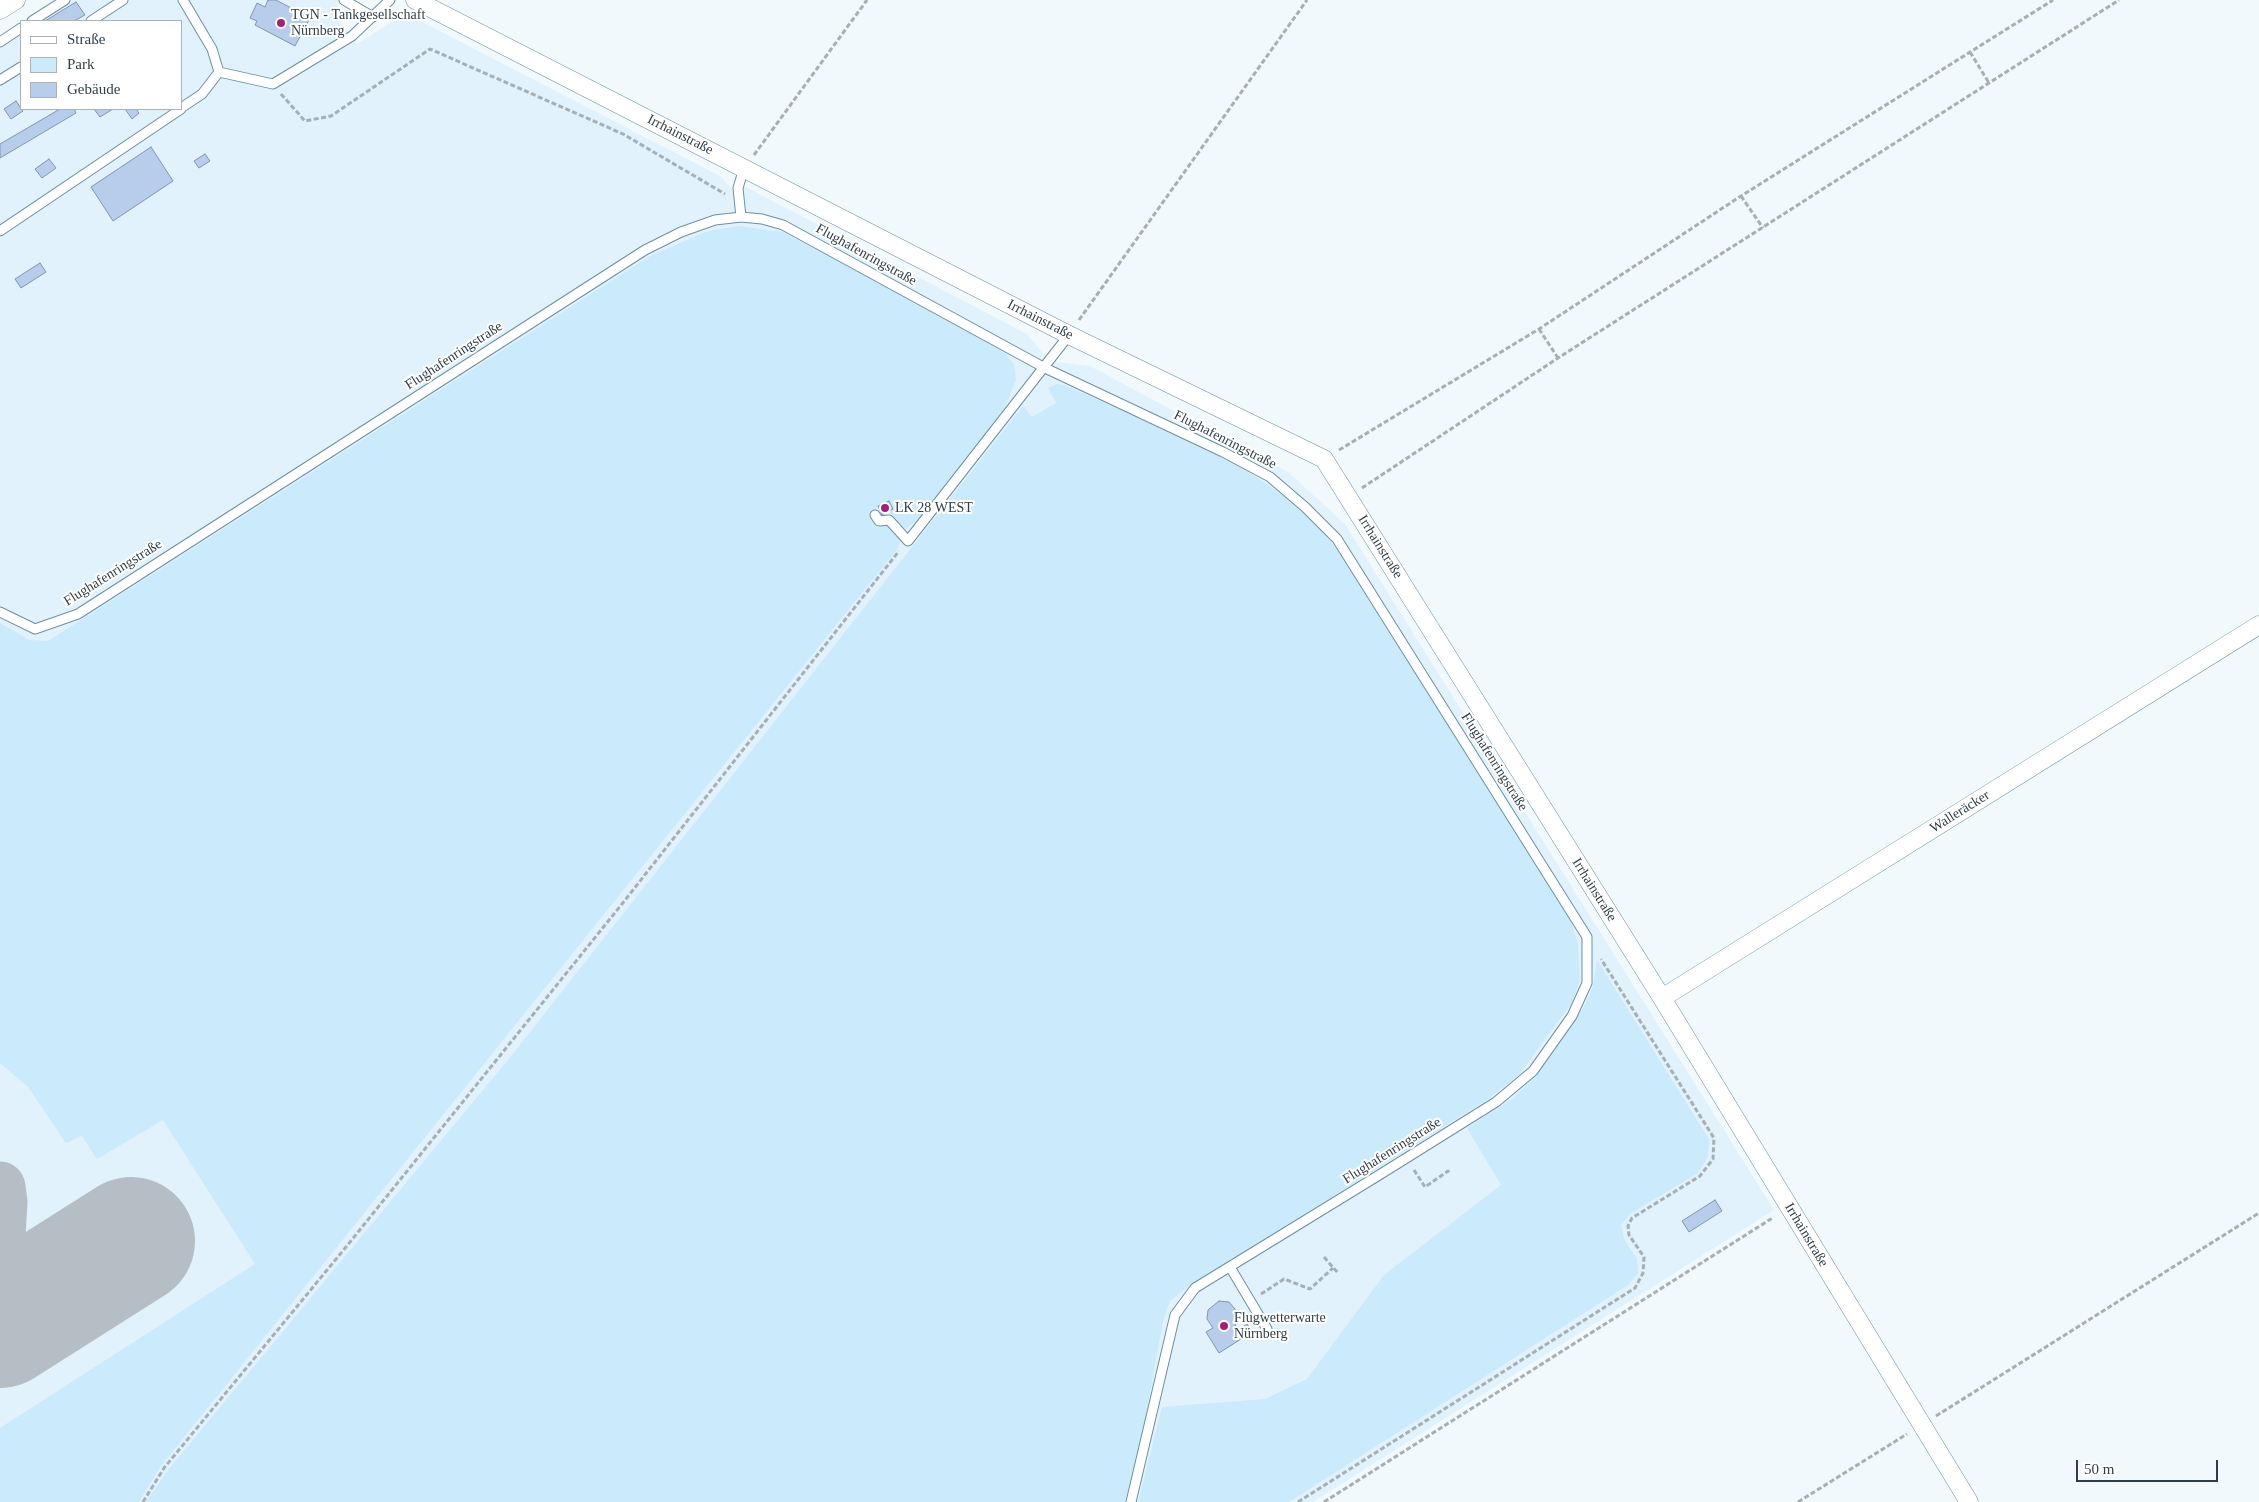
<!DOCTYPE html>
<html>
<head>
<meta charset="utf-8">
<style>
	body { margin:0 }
	#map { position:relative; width:2259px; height:1502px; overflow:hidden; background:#f2f9fd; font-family:Georgia,serif }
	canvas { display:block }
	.legend { position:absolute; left:20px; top:20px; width:162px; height:90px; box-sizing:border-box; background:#fff; border:1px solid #acb2b5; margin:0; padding:6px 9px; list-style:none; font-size:15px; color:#2f3e46 }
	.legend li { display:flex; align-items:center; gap:10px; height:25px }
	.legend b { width:25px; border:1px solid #acb2b5 }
	.scale { position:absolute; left:2076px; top:1460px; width:142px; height:22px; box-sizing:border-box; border:2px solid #2f3e46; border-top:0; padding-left:6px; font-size:15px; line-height:18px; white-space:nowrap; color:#2f3e46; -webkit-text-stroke:4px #fff; paint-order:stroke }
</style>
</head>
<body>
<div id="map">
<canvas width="2259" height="1502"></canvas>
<ul class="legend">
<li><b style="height:6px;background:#fff"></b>Straße</li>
<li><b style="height:14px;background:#cbeafc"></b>Park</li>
<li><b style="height:14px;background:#b7cdeb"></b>Gebäude</li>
</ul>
<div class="scale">50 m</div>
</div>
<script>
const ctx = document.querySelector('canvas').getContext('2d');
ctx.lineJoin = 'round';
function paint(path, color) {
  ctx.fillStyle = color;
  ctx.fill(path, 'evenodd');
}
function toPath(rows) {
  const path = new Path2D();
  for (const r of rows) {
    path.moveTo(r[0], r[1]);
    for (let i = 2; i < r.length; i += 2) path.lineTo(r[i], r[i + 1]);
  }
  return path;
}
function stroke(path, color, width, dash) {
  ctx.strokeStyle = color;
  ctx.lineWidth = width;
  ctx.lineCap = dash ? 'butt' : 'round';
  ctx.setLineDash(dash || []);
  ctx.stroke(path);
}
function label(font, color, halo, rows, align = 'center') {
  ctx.font = font + ' Georgia,serif';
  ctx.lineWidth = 4;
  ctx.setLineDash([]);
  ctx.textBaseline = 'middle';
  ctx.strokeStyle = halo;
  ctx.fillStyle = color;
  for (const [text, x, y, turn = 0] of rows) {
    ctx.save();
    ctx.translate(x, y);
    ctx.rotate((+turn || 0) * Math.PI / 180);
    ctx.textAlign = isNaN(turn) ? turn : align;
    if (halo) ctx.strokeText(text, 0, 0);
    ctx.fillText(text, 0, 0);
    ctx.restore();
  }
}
const built = toPath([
	[56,0,341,0,333,13,357,44,405,13,720,176,733,190,744,186,1027,334,1045,356,1057,362,1090,366,1288,472,1345,524,1774,1210,1313,1502,0,1502,0,36,21,22,21,109,181,109,181,21,23,21]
]);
const green = toPath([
	[738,226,782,232,943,313,1005,353,1014,365,1016,380,1003,412,922,516,906,529,890,513,892,509,889,501,869,514,879,528,886,524,900,541,898,548,161,1466,139,1502,0,1502,0,1428,255,1264,163,1120,97,1159,82,1136,66,1143,28,1087,0,1063,0,623,29,640,48,641,650,256,708,231],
	[1057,384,1064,385,1180,436,1242,468,1285,496,1315,523,1339,552,1384,619,1569,915,1578,944,1580,979,1573,1001,1519,1075,1488,1099,1189,1286,1170,1301,1163,1321,1143,1431,1125,1502,146,1502,168,1470,512,1055,1023,406,1032,417,1056,403,1048,388],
	[1597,960,1709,1139,1708,1157,1698,1173,1630,1214,1621,1225,1624,1239,1637,1259,1638,1273,1628,1285,1289,1502,1138,1502,1162,1407,1265,1399,1307,1379,1384,1275,1501,1185,1467,1128,1512,1099,1536,1076,1585,1005,1593,986]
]);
const taxiway = toPath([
	[0,1187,2,1202,0,1236]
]);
const runway = toPath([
	[0,1324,131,1241]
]);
const building = toPath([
	[268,0,276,0,310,18,295,46,255,25,257,21,250,18,257,3,265,7,268,0],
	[76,2,85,15,74,21,45,21,76,2],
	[16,101,23,111,11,119,4,109,16,101],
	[60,109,74,109,76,113,0,158,0,144,60,109],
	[94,109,113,109,100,117,94,109],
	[125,109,136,109,139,113,132,119,125,109],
	[151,147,173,181,113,221,91,187,151,147],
	[205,154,210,161,199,168,194,161,205,154],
	[49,159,56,168,42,178,35,169,49,159],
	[40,263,46,272,21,288,15,279,40,263],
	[889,501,893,509,882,515,878,506,889,501],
	[1715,1200,1722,1211,1689,1232,1682,1221,1715,1200],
	[1219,1301,1229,1302,1235,1309,1237,1315,1235,1324,1238,1330,1247,1324,1252,1332,1219,1353,1206,1332,1213,1328,1207,1319,1208,1310,1219,1301]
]);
const path = toPath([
	[1970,52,1989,83],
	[281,94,305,121,331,116,430,49,623,134,725,194],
	[754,155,867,0],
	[1741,196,1763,228],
	[1079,320,1307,0],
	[1539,329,1558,358],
	[1339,450,1539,329,1741,196,2053,0],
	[1362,488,1558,358,2119,0],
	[1414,1170,1425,1187,1448,1171,1450,1174],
	[1324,1257,1338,1273],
	[1261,1294,1284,1279,1310,1289,1333,1268],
	[1936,1416,2259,1213],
	[143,1502,164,1468,346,1247,622,904,899,551],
	[1298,1502,1635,1288,1643,1273,1644,1257,1629,1235,1628,1226,1632,1218,1700,1176,1713,1159,1714,1138,1601,959],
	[1324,1502,1774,1217],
	[1798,1502,1907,1434]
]);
const lane = toPath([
	[344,0,373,17],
	[32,21,65,0],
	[91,21,123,0],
	[0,42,21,28],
	[219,72,273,84,352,36,390,0],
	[0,80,21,67],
	[181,108,202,94,219,72,212,49,183,0],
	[741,217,738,188,744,168],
	[0,231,181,109],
	[875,515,879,521,889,520,908,541,1069,335],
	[0,612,35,629,78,614,645,250,681,232,715,220,741,217,762,219,783,225,1045,368,1223,452,1270,477,1305,507,1337,539,1587,937,1587,983,1572,1016,1533,1071,1496,1102,1384,1172,1195,1288,1175,1315,1131,1502],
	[1230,1267,1267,1329]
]);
const street = toPath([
	[415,0,1069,335,1324,459,1662,998,1969,1502],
	[0,10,16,0],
	[1662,998,2259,625]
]);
const markers = [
	[281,23,5,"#a02275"],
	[885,508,5,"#a02275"],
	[1224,1326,5,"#a02275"]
];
const poiNames = [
	["TGN - Tankgesellschaft",291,15],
	["Nürnberg",291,31],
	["LK 28 WEST",895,508],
	["Flugwetterwarte",1234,1318],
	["Nürnberg",1234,1334]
];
const streetNames = [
	["Irrhainstraße",680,135,27],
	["Flughafenringstraße",866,255,29],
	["Irrhainstraße",1040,320,27],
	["Flughafenringstraße",454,356,-33],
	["Flughafenringstraße",1225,440,27],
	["Irrhainstraße",1380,547,58],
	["Flughafenringstraße",113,573,-32],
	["Flughafenringstraße",1494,762,58],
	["Walleräcker",1960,812,-32],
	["Irrhainstraße",1594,890,58],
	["Flughafenringstraße",1392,1151,-32],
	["Irrhainstraße",1806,1235,59]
];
paint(built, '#e1f2fd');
paint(green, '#cbeafc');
stroke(taxiway, '#b4bec4', 51);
stroke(runway, '#b4bec4', 128);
paint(building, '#b7cdeb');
stroke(building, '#8196b2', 1);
stroke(lane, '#6d8fa2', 11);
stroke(street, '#6d8fa2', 19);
stroke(path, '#a5afb4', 3, [5, 2.5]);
stroke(lane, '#fff', 9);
stroke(street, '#fff', 18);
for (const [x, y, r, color] of markers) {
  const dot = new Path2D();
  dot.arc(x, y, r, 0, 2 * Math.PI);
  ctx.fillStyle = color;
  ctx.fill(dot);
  stroke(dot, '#fff', 2);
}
label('14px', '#2f3e46', '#fff', poiNames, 'left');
label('14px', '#2f3e46', '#fff', streetNames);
</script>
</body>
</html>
